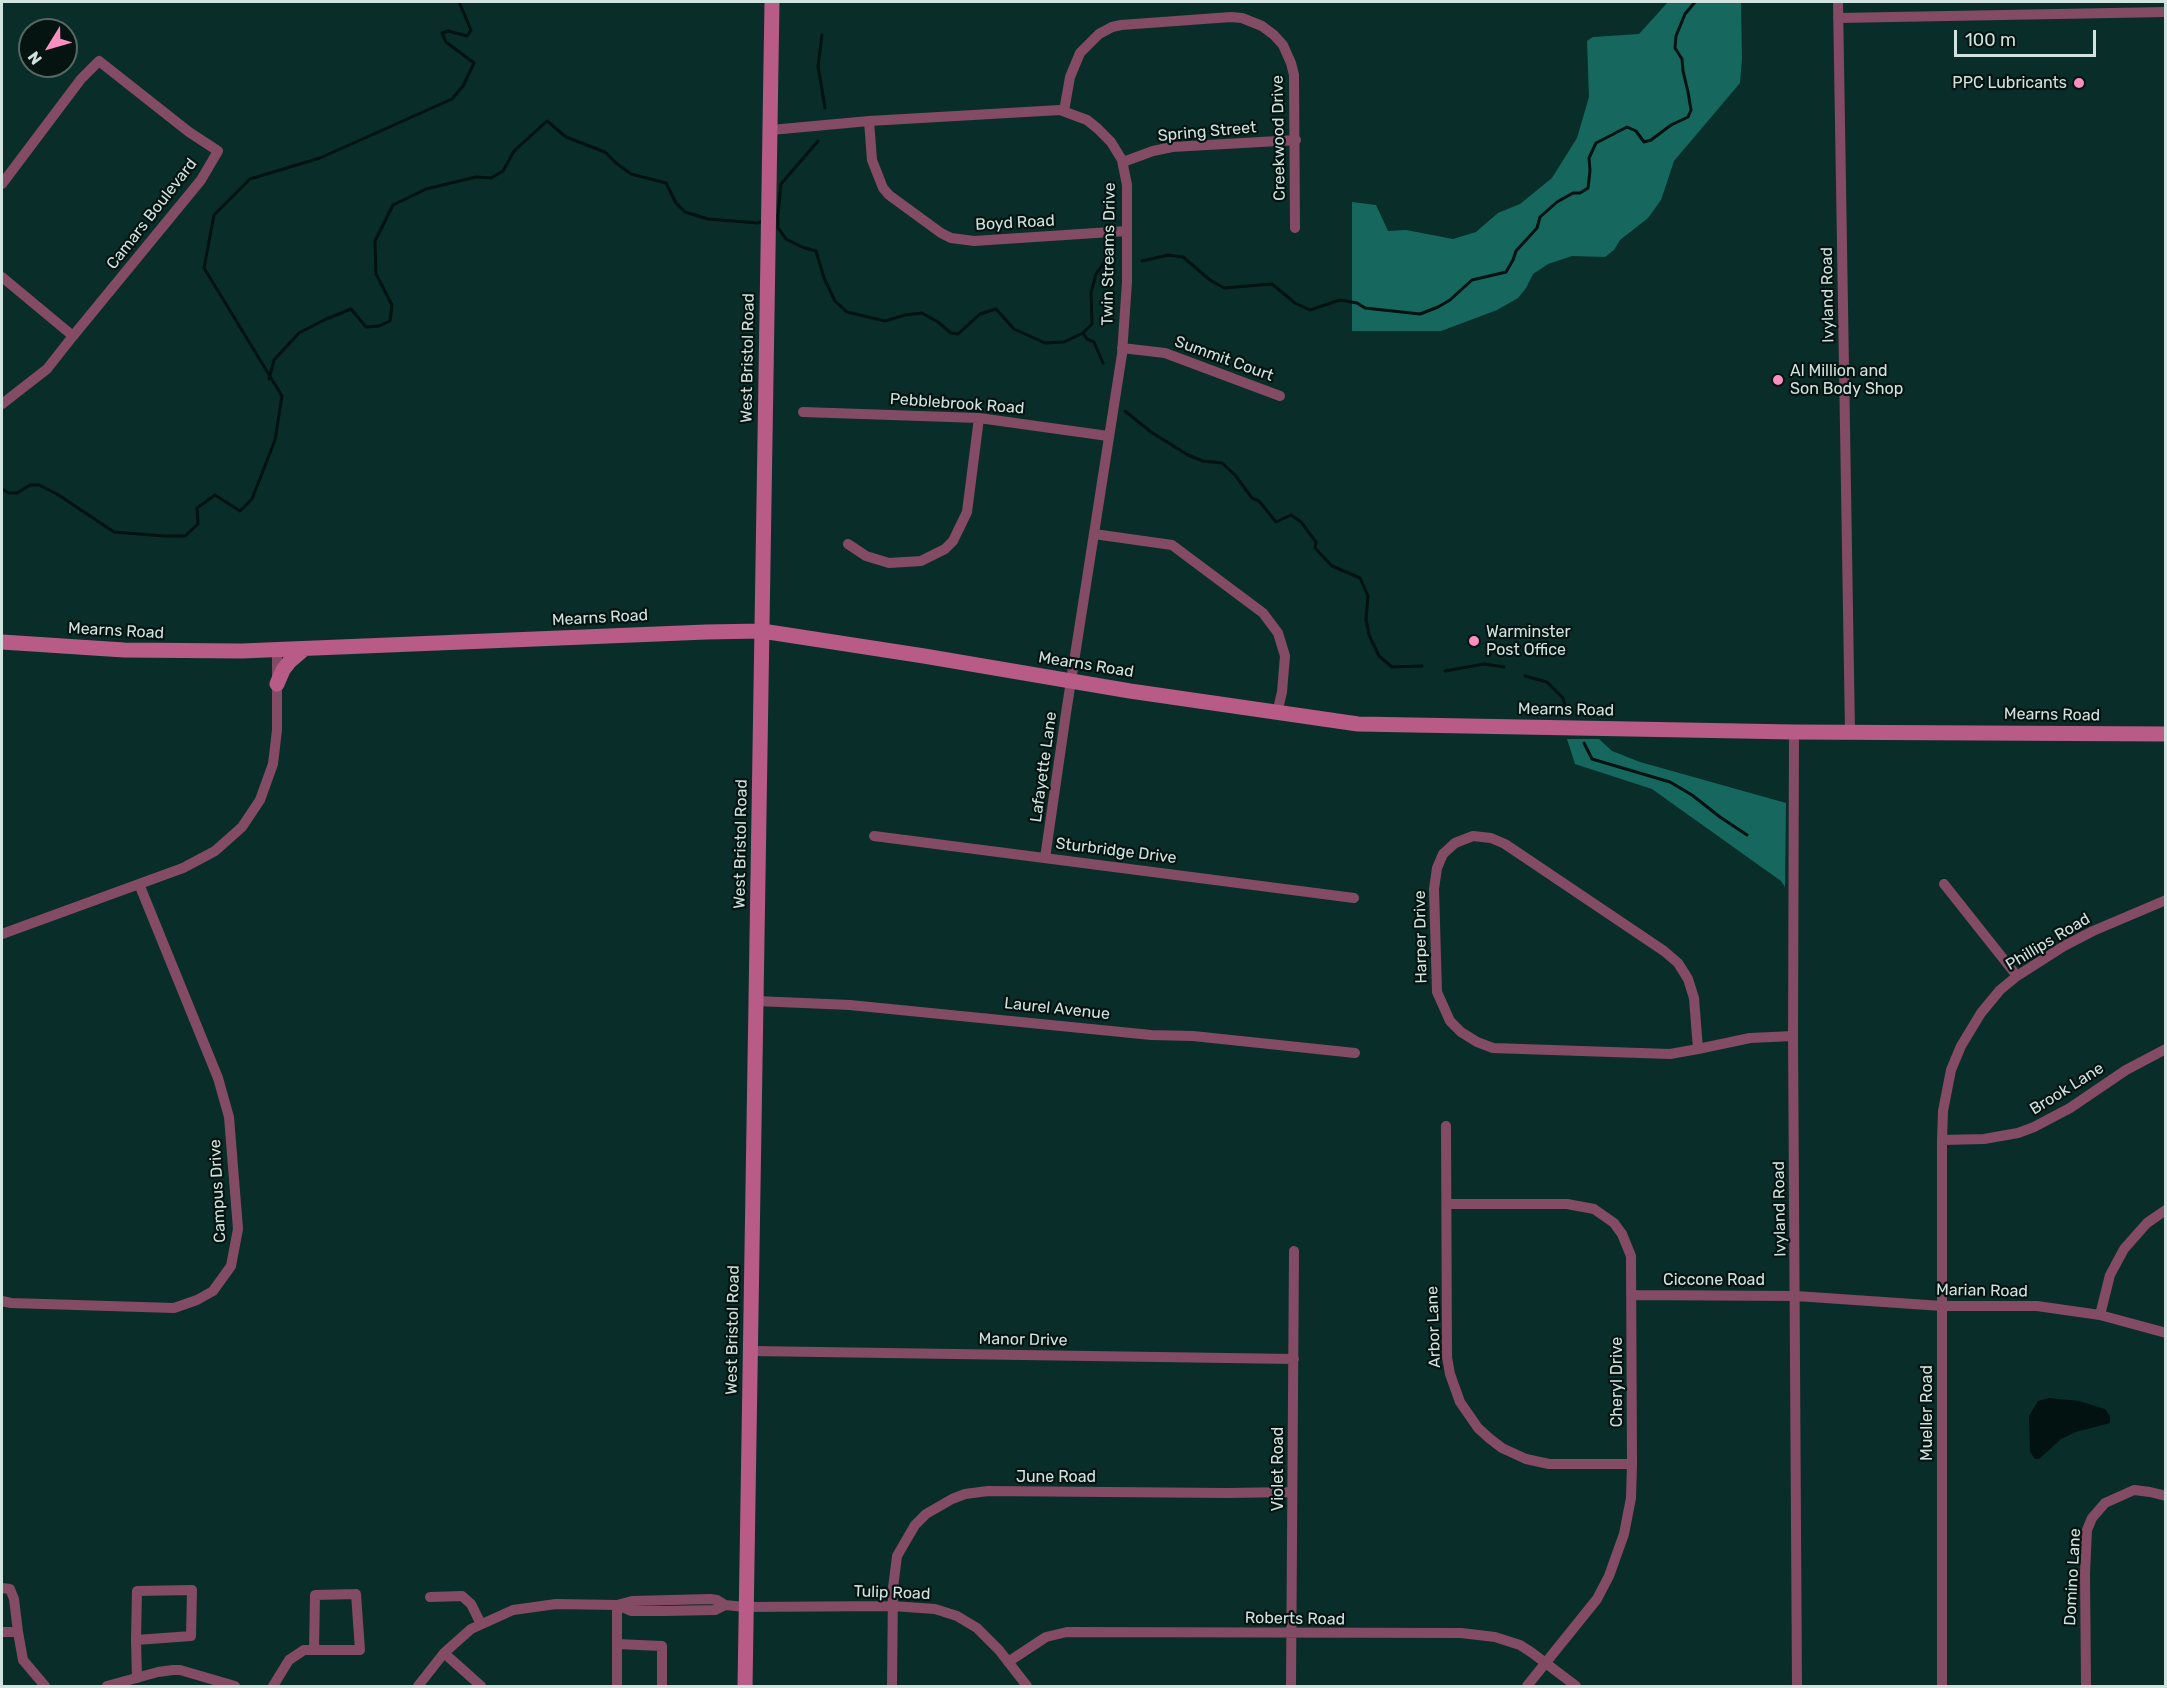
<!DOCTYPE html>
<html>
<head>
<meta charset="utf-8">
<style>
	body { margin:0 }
	#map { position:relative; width:2167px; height:1688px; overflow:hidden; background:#092e29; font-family:Rubik,sans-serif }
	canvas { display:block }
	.frame { position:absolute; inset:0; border:3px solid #d0e3df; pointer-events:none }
	.north { position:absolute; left:18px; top:18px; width:60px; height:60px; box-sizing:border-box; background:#061411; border:2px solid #576763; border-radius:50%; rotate:233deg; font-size:16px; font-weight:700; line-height:24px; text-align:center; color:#d0e3df }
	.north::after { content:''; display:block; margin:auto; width:21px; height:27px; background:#fc8fc1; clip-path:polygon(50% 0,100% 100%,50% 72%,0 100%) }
	.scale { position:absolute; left:1954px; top:30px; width:142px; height:27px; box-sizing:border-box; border:3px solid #d0e3df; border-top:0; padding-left:8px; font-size:18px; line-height:21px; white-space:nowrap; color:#d0e3df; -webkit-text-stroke:4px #061411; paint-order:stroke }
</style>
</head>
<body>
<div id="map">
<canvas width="2167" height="1688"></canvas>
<div class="frame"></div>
<div class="north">N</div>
<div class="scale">100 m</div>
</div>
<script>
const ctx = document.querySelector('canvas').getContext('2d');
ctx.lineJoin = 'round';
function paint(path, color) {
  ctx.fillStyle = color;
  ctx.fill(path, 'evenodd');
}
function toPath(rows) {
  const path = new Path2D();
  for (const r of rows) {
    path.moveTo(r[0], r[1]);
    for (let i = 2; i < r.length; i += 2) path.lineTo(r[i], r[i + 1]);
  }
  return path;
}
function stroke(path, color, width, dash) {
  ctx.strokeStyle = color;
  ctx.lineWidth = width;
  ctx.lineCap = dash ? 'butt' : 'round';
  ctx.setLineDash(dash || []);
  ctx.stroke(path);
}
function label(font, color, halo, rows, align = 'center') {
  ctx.font = font + ' Rubik,sans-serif';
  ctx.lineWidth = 4.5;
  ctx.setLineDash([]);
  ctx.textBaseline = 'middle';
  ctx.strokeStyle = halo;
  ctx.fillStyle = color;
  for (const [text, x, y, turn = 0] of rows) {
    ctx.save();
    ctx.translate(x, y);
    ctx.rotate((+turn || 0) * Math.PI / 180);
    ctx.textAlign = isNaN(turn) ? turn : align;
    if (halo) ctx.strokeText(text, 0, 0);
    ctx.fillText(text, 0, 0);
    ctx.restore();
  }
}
const forest = toPath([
	[1668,2,1741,2,1742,59,1740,83,1674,161,1661,200,1648,218,1620,240,1614,250,1605,257,1572,256,1548,264,1533,274,1526,288,1518,298,1497,310,1441,331,1352,331,1352,202,1376,205,1388,231,1406,230,1453,239,1476,232,1498,213,1520,204,1552,178,1577,138,1589,97,1587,41,1593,37,1639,34],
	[1567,739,1599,739,1612,751,1640,762,1786,803,1785,887,1781,881,1652,789,1575,764]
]);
const water = toPath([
	[2049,1398,2079,1401,2105,1409,2110,1416,2110,1423,2076,1432,2061,1439,2039,1459,2035,1459,2030,1452,2029,1416,2038,1401]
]);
const stream = toPath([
	[822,35,818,66,825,108],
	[778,215,778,228,786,239,802,247,816,251,824,278,835,301,847,312,885,321,905,315,922,313,938,322,951,333,958,334,980,314,996,309,1014,329,1045,343,1064,342,1083,333,1092,324,1091,293,1096,274,1104,263,1113,264],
	[773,217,778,215,781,184,818,141],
	[1142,261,1168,255,1183,257,1210,280,1224,288,1272,284,1295,303,1310,310,1340,300,1357,303,1365,308,1420,314,1438,307,1450,300,1472,280,1506,272,1513,260,1516,251,1537,228,1540,217,1557,202,1573,193,1580,193,1588,188,1590,171,1589,158,1596,143,1627,127,1636,131,1644,142,1651,140,1671,125,1688,117,1691,110,1688,92,1683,71,1682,59,1675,48,1676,36,1685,14,1695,2],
	[1083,333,1087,339,1094,342,1103,363],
	[269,379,274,360,299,333,324,320,351,309,366,327,379,326,390,321,392,305,376,274,375,241,393,205,426,189,476,177,491,178,503,171,514,151,547,121,566,137,605,152,616,163,631,174,666,183,676,203,685,212,708,219,758,223,765,220],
	[1125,411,1151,432,1188,455,1203,461,1222,463,1235,475,1252,498,1259,501,1276,522,1291,515,1301,522,1316,542,1315,548,1332,566,1360,578,1368,596,1366,619,1369,635,1379,656,1392,667,1422,666],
	[2,489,9,493,17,493,30,485,39,485,57,494,114,532,165,536,185,536,198,524,197,508,215,495,240,511,252,499,275,440,282,396,204,268,214,215,250,179,320,158,452,99,463,86,474,63,446,42,442,33,448,31,467,36,471,30,459,2],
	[1445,671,1484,664,1504,667],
	[1525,676,1547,682,1563,698,1566,710],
	[1584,743,1592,759,1670,782,1692,795,1720,817,1747,835]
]);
const street = toPath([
	[1838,2,1850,732],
	[1838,18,2166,12],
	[1064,111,1070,77,1080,53,1099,34,1112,27,1121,25,1231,17,1242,18,1262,26,1274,35,1283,45,1291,63,1294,75,1295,228],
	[869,121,872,160,883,188,889,195,941,233,951,238,974,241,1126,231],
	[771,130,869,121,1060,110,1087,120,1097,128,1111,142,1122,160,1127,185,1127,282,1122,354,1066,713,1045,858],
	[1123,162,1153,151,1172,147,1296,140],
	[2,184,81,79,99,61,189,132,218,151,201,180,73,336,2,277],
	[1122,348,1165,353,1280,396],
	[2,404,47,369,73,336],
	[803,412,979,418,1108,436],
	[1094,534,1172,545,1263,613,1278,633,1285,656,1282,692,1277,713],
	[848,544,866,556,889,563,921,561,945,549,953,541,967,512,979,418],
	[1794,732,1793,1036,1797,1686],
	[874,836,1354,898],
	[1944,884,2017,976],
	[2,934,183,868,215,851,242,827,260,800,273,764,277,730,277,650],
	[756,1001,850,1005,1151,1035,1193,1036,1355,1053],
	[1698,1049,1694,998,1688,979,1678,963,1664,951,1505,844,1491,838,1473,836,1455,843,1443,854,1437,868,1434,889,1437,992,1450,1021,1461,1032,1477,1042,1493,1048,1522,1049,1670,1054,1698,1049,1750,1038,1793,1036],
	[1446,1126,1447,1357,1450,1374,1460,1402,1478,1428,1489,1438,1502,1448,1526,1459,1549,1464,1632,1464],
	[1942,1140,1984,1139,2018,1133,2034,1127,2070,1108,2126,1070,2166,1049],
	[1447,1204,1567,1204,1594,1209,1614,1223,1622,1234,1631,1256,1632,1464,1631,1498,1624,1534,1609,1576,1597,1599,1527,1686],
	[1632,1295,1796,1296,1942,1306,2037,1306,2100,1315,2166,1333],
	[2,1301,11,1303,174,1308,197,1300,213,1291,231,1266,238,1229,229,1117,218,1078,139,884],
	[2100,1315,2110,1275,2124,1249,2147,1223,2166,1210],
	[751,1351,1294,1359],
	[2,1588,10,1589,14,1599,18,1632,2,1632],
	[192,1590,191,1636,136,1640,137,1591,192,1590],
	[356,1594,360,1650,314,1650,315,1595,356,1594],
	[430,1597,462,1596,471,1604,481,1624],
	[617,1605,632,1601,710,1599,717,1600,725,1605,745,1607,892,1606,935,1609,957,1616,977,1628,999,1650,1027,1686],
	[617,1605,617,1644],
	[18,1632,23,1660,45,1686],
	[136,1640,137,1678],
	[444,1653,481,1686],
	[1008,1662,1046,1637,1067,1632,1461,1633,1495,1637,1520,1645,1531,1652,1576,1686],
	[107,1686,158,1672,173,1670,180,1670,235,1686],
	[273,1686,289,1660,304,1650,314,1650],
	[418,1686,444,1653,471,1629,513,1610,556,1604,617,1605,631,1611,664,1611,715,1610,725,1605],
	[617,1686,617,1644,662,1646,662,1686],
	[892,1686,893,1588,897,1556,915,1525,926,1514,952,1499,965,1494,988,1491,1227,1493,1292,1492],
	[1291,1686,1294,1251],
	[1942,1686,1942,1140,1943,1111,1951,1070,1961,1046,1981,1013,2000,990,2017,976,2064,946,2093,931,2166,900],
	[2086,1686,2085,1573,2087,1530,2092,1518,2105,1503,2134,1490,2150,1492,2166,1496]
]);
const secondary = toPath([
	[2,642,124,650,242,651,706,632,762,631,924,656,1130,691,1358,724,1794,732,2166,734],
	[277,684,283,670,290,661,304,649],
	[745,1686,772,2]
]);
const markers = [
	[2079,83,6,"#fc8fc1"],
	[1778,380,6,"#fc8fc1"],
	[1474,641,6,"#fc8fc1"]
];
const poiNames = [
	["PPC Lubricants",2067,83,"right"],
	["Al Million and",1790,371],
	["Son Body Shop",1790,389],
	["Warminster",1486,632],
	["Post Office",1486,650]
];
const streetNames = [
	["Spring Street",1207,132,-5],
	["Creekwood Drive",1279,138,-91],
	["Camars Boulevard",152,214,-52],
	["Boyd Road",1015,223,-3],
	["Twin Streams Drive",1109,254,-89],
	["Ivyland Road",1828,295,-91],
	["West Bristol Road",748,358,-89],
	["Summit Court",1224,359,20],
	["Pebblebrook Road",957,404,4],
	["Mearns Road",600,618,-3],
	["Mearns Road",116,631,3],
	["Mearns Road",1086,665,9],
	["Mearns Road",1566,710,1],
	["Mearns Road",2052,715,1],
	["Lafayette Lane",1044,767,-82],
	["West Bristol Road",741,844,-89],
	["Sturbridge Drive",1116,851,7],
	["Harper Drive",1421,937,-91],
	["Phillips Road",2048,942,-31],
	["Laurel Avenue",1057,1009,6],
	["Brook Lane",2067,1089,-32],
	["Campus Drive",218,1191,-93],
	["Ivyland Road",1780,1209,-91],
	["Ciccone Road",1714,1280],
	["Marian Road",1982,1291,1],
	["Arbor Lane",1434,1327,-92],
	["West Bristol Road",733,1330,-89],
	["Manor Drive",1023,1340,1],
	["Cheryl Drive",1617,1382,-90],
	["Mueller Road",1927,1413,-90],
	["Violet Road",1278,1469,-90],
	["June Road",1056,1477],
	["Domino Lane",2073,1577,-87],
	["Tulip Road",892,1593,2],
	["Roberts Road",1295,1619,1]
];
paint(forest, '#16685e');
paint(water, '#021210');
stroke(stream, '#021210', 3);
stroke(street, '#844b65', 10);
stroke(secondary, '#b85c87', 15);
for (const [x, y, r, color] of markers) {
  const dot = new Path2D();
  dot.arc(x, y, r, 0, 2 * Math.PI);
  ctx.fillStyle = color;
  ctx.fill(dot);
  stroke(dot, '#061411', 2);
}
label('16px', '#d0e3df', '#061411', poiNames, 'left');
label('16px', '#d0e3df', '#061411', streetNames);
</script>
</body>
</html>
